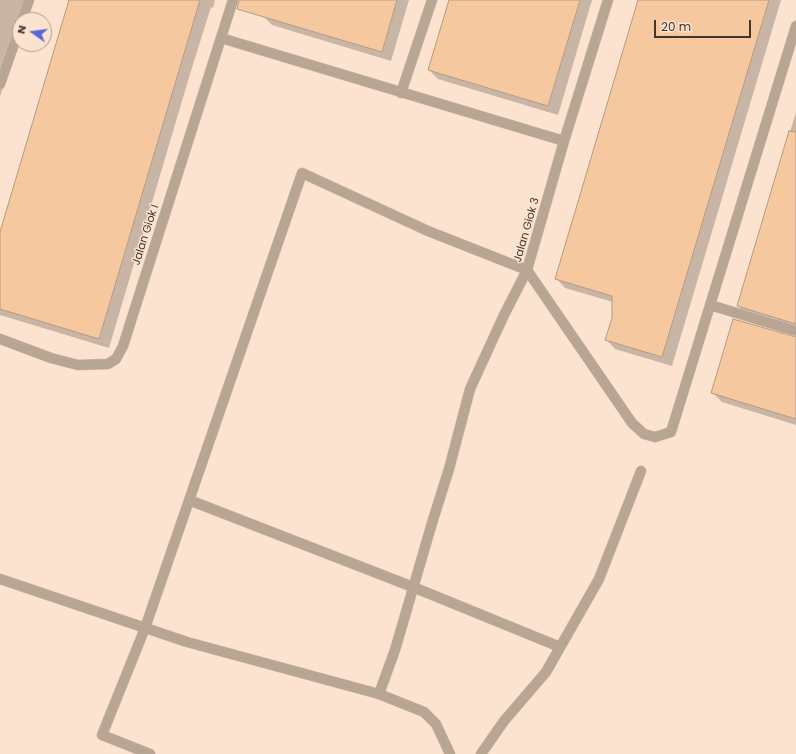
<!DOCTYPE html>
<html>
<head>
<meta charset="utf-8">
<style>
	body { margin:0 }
	#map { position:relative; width:796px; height:754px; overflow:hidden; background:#fbe3cf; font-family:Poppins,sans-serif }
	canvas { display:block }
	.north { position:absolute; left:12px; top:12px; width:40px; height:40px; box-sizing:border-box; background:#fbe3cf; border:1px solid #b19e8e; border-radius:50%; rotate:284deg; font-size:11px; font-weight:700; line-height:16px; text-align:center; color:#42362c }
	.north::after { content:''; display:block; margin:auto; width:14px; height:18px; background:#5666dd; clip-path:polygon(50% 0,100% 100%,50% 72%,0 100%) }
	.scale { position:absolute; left:654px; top:20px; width:97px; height:18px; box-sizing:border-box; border:2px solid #42362c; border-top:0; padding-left:5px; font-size:12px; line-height:14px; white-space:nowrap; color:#42362c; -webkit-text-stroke:3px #fbe3cf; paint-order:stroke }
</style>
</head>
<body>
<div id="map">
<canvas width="796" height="754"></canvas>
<div class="north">N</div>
<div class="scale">20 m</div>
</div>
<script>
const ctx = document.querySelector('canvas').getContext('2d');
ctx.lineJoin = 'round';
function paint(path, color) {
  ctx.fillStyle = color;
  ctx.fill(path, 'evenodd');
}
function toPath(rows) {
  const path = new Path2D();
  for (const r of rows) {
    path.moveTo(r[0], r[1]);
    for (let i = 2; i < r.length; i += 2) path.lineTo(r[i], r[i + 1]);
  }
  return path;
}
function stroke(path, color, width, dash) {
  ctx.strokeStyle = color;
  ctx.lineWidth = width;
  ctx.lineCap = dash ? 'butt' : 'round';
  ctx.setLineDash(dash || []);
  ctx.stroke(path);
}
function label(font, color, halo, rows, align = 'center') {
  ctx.font = font + ' Poppins,sans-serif';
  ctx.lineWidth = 3;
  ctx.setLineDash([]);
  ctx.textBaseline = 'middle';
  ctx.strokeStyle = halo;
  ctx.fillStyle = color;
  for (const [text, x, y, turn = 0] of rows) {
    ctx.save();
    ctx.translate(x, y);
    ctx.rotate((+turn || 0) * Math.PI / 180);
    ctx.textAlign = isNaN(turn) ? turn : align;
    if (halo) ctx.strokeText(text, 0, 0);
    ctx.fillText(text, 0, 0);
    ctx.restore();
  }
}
const shadow = toPath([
	[0,0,29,0,0,97],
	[70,0,215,0,213,8,211,7,190,74,109,348,0,315,0,234],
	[267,0,409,0,391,61,272,25,262,15],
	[450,0,592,0,558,115,438,79,429,70],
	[639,0,781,0,672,366,615,349,606,339,613,318,613,302,565,288,556,278],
	[796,112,796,330,748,316,738,306],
	[796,338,796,425,722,402,713,393]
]);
const building = toPath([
	[69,0,200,0,99,339,0,309,0,232,69,0],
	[239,0,397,0,382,52,237,9,239,0],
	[449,0,580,0,548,106,428,70,449,0],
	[638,0,769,0,662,357,605,340,612,318,612,296,555,279,638,0],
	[789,131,796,132,796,324,737,306,789,131],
	[733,319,796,337,796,419,711,393,733,319]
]);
const service = toPath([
	[379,694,395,650,432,523,449,469,470,389,504,315,527,270]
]);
const minor = toPath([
	[608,0,564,141,527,270,632,423,644,434,655,437,671,432,796,26],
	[22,20,29,0],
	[221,38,564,141],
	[0,84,20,27],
	[401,93,432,0],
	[710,305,796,331],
	[0,339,51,358,78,365,108,364,116,359,123,346,233,0],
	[189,500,413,587,560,647],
	[0,579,187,642,379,694,424,712,436,724,450,754],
	[150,754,102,735,145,628,302,173,428,231,527,270],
	[481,754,504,721,546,672,599,579,641,471]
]);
const streetNames = [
	["Jalan Giok 3",527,230,-74],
	["Jalan Giok I",146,235,-72]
];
paint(shadow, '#0003');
paint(building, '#f6c89f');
stroke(building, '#b69a82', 1);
stroke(service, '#d6c0ae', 11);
stroke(minor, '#d6c0ae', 11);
stroke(service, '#b9a594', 10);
stroke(minor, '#b9a594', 10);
label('11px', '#42362c', '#fbe3cf', streetNames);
</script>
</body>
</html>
